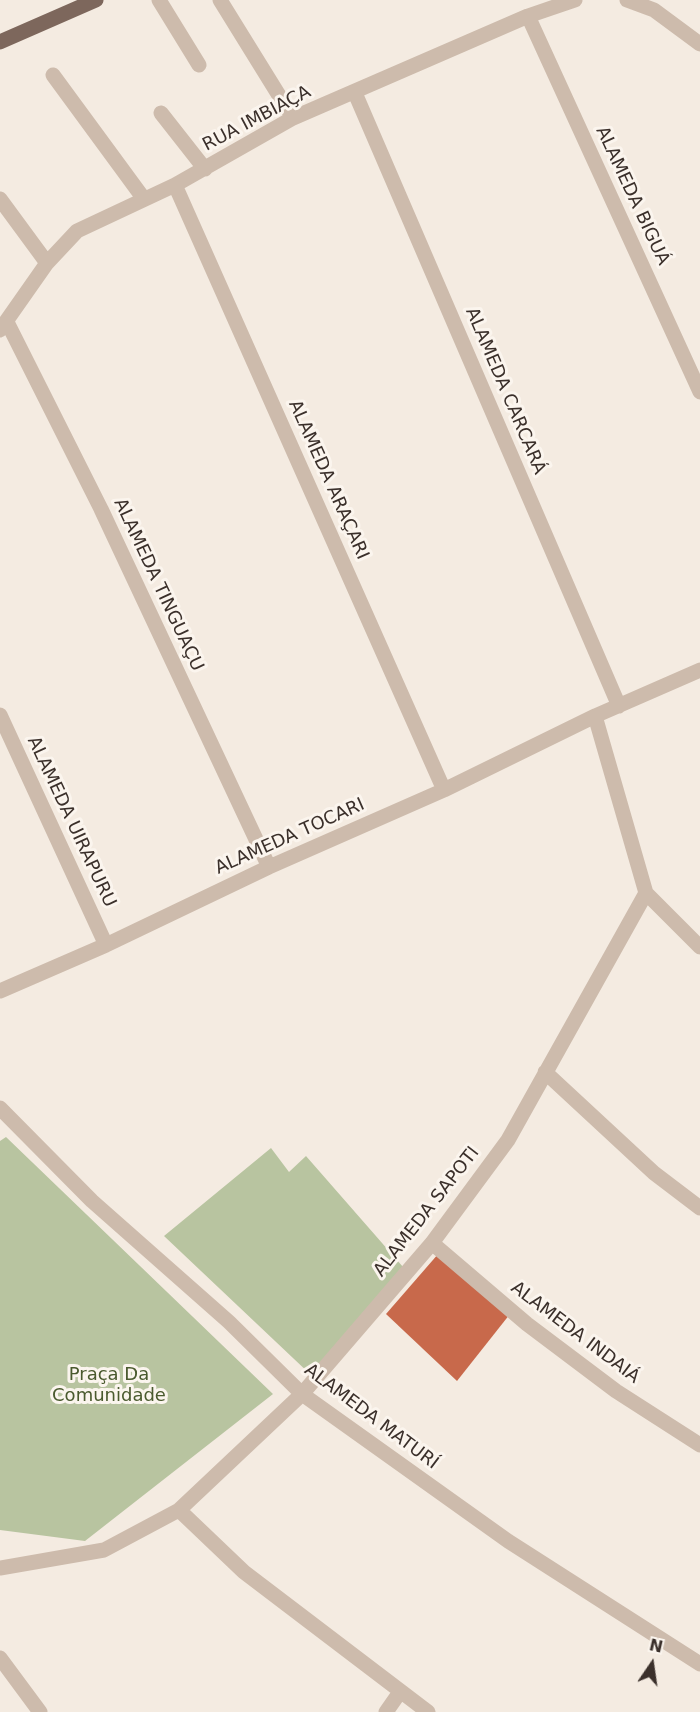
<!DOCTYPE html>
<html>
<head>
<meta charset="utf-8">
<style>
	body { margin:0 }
	#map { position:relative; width:700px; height:1712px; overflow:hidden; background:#f4ebe1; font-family:"DejaVu Sans",sans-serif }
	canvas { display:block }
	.north { position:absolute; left:622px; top:1634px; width:60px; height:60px; -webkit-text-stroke:4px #fbf5ee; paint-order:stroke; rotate:13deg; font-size:16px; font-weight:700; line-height:24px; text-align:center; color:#3b302b }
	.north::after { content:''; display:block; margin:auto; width:21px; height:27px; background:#3b302b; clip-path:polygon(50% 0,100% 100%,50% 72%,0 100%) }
</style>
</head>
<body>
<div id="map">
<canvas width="700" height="1712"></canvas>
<div class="north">N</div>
</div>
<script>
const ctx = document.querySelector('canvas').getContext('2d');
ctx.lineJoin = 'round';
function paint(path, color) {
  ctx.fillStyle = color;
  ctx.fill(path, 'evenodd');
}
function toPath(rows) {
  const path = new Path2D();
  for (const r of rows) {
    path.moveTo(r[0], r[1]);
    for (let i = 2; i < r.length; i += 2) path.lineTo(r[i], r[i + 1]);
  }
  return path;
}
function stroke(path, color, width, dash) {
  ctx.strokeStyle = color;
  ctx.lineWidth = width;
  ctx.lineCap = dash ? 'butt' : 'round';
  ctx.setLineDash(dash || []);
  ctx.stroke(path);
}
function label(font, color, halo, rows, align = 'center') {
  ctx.font = font + ' "DejaVu Sans",sans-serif';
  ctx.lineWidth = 6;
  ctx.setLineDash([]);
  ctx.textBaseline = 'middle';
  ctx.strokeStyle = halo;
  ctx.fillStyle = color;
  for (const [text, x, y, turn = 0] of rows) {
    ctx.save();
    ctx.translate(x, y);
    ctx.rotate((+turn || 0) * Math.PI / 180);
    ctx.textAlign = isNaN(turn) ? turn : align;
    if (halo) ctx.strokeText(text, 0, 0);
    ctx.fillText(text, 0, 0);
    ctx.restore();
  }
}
const green = toPath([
	[6,1137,273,1394,85,1541,0,1530,0,1141],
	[271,1148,289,1172,306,1156,403,1267,312,1376,164,1236]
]);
const building = toPath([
	[439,1253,510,1314,457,1381,386,1314]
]);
const minor = toPath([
	[159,0,199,65],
	[220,0,293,118],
	[627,0,654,10,700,44],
	[528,16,700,392],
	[53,75,144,199],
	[355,93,619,706],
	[161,113,205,169],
	[175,185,444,790],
	[0,199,47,263],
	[7,322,101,509,269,867],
	[0,330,47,263,77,231,175,185,293,118,528,16,575,0],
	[0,715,106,945],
	[595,716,646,893,700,947],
	[0,991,106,945,269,867,444,790,595,716,700,670],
	[545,1072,654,1173,700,1208],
	[0,1108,92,1201,229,1322,302,1394,508,1541,700,1664],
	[432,1243,527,1324,616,1391,700,1445],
	[179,1510,244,1572,428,1712],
	[0,1568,104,1550,179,1510,302,1394,432,1243,508,1140,646,893],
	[0,1658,40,1712],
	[386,1712,400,1692]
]);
const major = toPath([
	[0,42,96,0]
]);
const streetNames = [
	["RUA IMBIAÇA",257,119,-28],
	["ALAMEDA BIGUÁ",632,196,65],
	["ALAMEDA CARCARÁ",505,391,67],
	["ALAMEDA ARAÇARI",328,480,66],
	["ALAMEDA TINGUAÇU",158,585,65],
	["ALAMEDA UIRAPURU",71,822,65],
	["ALAMEDA TOCARI",290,837,-24],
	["ALAMEDA SAPOTI",427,1212,-52],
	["ALAMEDA INDAIÁ",575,1333,37],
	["ALAMEDA MATURÍ",371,1417,37]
];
const parkNames = [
	["Praça Da",109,1375],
	["Comunidade",109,1396]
];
paint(green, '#b8c4a0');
paint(building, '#c8694b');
stroke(minor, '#cdbbac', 15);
stroke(major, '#7d675c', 15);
label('18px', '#3b302b', '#fbf5ee', streetNames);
label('18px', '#4a5a2e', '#fbf5ee', parkNames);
</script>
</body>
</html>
